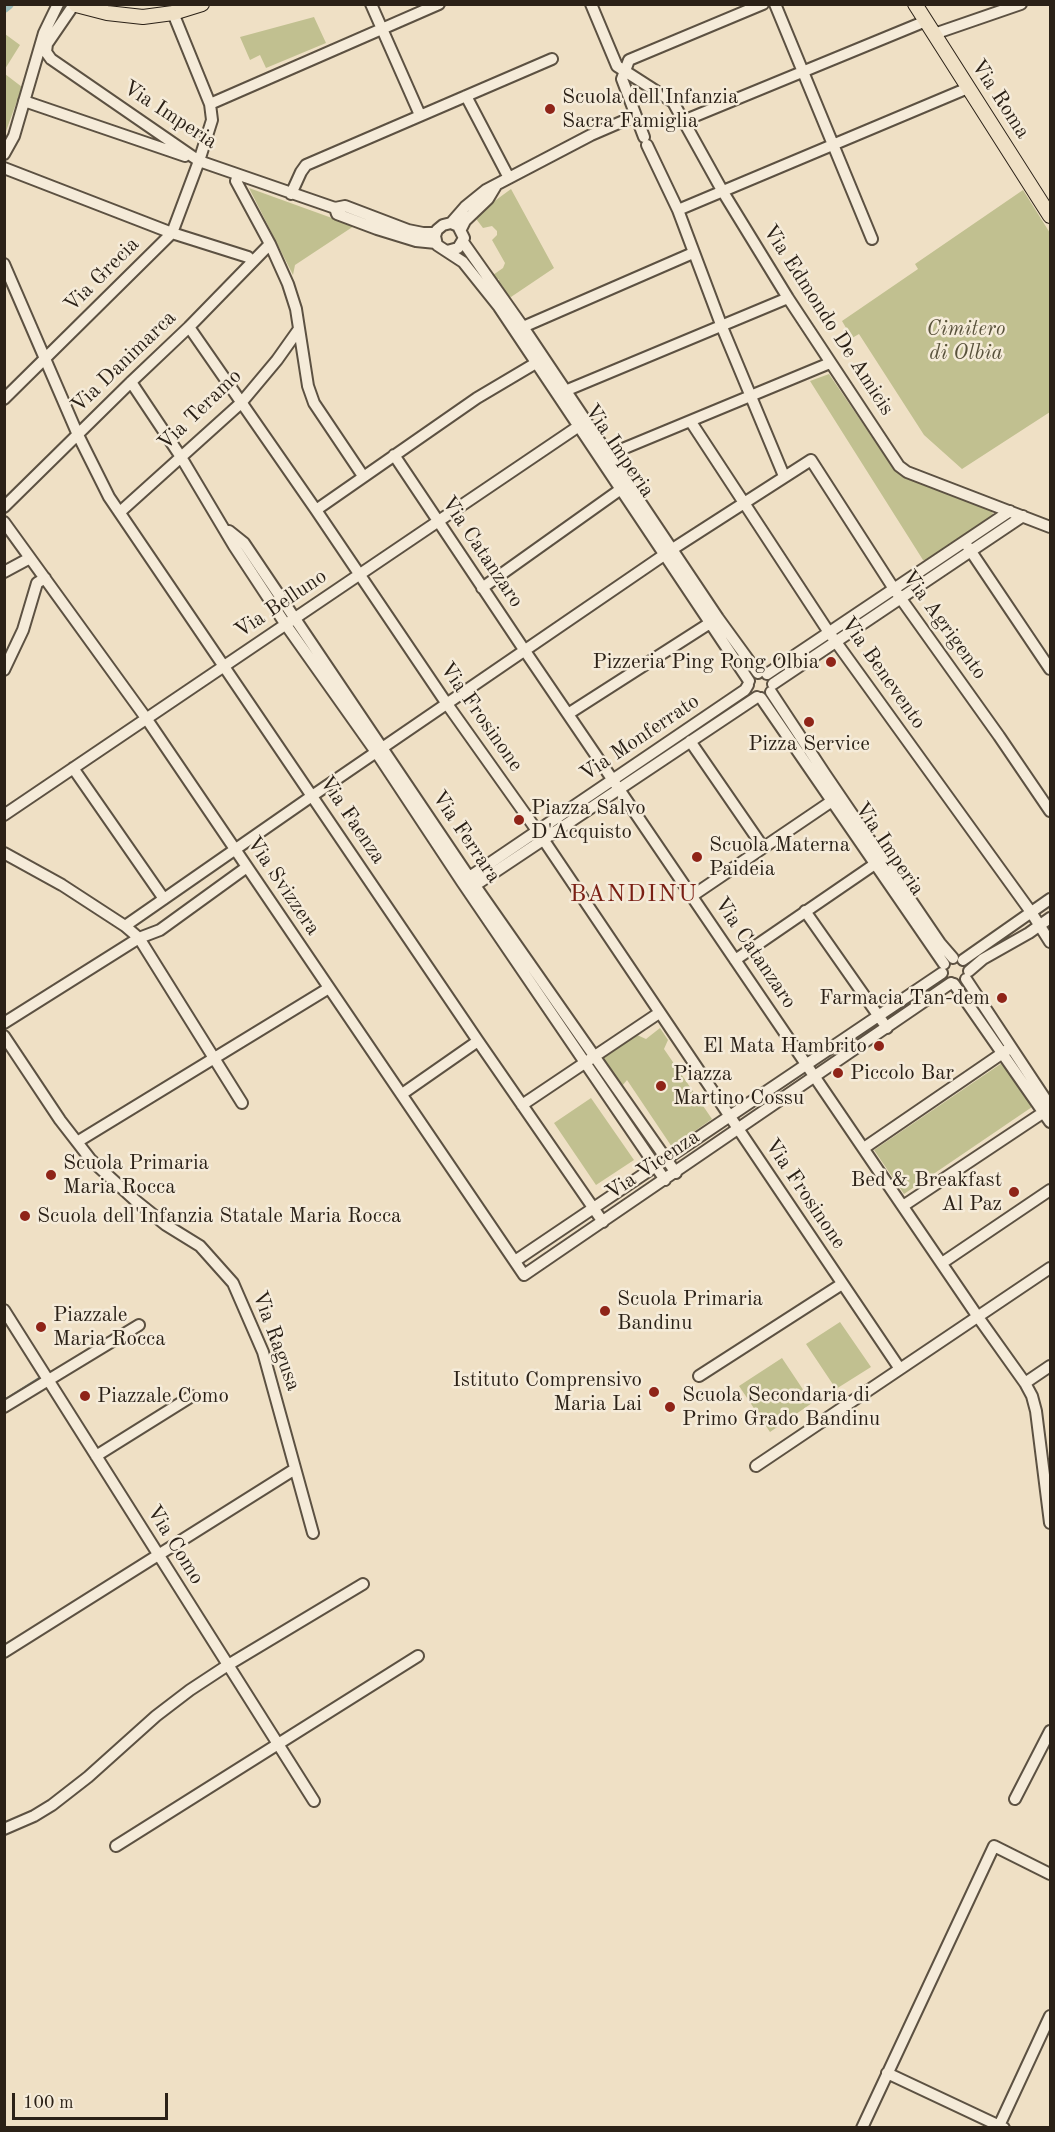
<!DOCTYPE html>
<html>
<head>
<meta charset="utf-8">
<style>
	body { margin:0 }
	#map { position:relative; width:1055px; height:2132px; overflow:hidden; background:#efe0c5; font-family:"Old Standard TT",serif }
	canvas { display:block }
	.frame { position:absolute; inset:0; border:6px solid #2b2117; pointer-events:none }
	.scale { position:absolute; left:12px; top:2093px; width:156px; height:27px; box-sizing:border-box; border:3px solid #2b2117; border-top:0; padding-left:8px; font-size:18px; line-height:21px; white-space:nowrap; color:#2b2117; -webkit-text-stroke:4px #f5ebd9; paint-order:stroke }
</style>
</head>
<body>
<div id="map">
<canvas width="1055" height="2132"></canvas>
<div class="frame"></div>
<div class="scale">100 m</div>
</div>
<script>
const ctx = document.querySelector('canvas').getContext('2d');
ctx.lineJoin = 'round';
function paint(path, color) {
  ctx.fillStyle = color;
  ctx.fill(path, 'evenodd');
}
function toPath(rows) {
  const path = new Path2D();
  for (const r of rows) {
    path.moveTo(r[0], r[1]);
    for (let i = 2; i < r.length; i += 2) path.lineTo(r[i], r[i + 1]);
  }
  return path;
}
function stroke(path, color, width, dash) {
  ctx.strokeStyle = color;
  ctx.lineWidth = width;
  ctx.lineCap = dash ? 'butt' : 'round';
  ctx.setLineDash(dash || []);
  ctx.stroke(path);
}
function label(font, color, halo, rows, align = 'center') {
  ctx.font = font + ' "Old Standard TT",serif';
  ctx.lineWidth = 5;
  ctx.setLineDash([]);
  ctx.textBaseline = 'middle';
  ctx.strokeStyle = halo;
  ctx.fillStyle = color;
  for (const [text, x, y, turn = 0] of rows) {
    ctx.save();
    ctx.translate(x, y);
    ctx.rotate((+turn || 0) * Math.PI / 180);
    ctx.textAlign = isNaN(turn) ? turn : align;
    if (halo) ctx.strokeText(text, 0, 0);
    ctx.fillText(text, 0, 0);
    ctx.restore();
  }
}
const green = toPath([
	[314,17,326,43,266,68,260,55,250,60,240,37],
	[5,34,20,45,5,69],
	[5,74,22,87,5,134],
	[249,188,354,226,295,265,293,275],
	[511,189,554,268,511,297,507,295,502,288,503,286,500,286,498,282,499,279,496,279,493,275,503,268,505,263,492,240,497,235,497,231,492,226,483,228,474,216],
	[1023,190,1050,233,1050,412,962,469,924,435,859,334,852,338,842,321,918,269,915,264],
	[829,374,893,468,899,474,957,498,992,510,993,515,929,560,923,560,810,381],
	[660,1028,668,1040,664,1049,712,1119,672,1147,627,1080,622,1086,603,1058,637,1035,646,1039],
	[1002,1063,1032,1107,904,1194,874,1150],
	[591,1098,634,1160,596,1185,554,1123],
	[840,1322,871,1367,836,1389,806,1344],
	[782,1358,812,1403,770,1432,739,1386]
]);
const stream = toPath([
	[5,1400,40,1378]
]);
const canal = toPath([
	[4,8,9,4]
]);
const minor = toPath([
	[371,4,420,115],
	[591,4,617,66,673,102,723,192,788,298,899,466,907,472,1050,527],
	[775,4,872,239],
	[73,6,47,44,46,52,51,59,199,161,335,208,345,206,408,230,423,233,436,233],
	[934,34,1021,4],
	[466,96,509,178],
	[24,101,185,156],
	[210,104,439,4],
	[683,121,926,21],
	[644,137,622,79,629,60,763,4],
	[647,145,678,210,722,327,784,476],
	[4,154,14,136,44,33,58,4],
	[4,168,172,233,248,257,252,261],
	[238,175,236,181,270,244,288,284,296,309,308,386,314,403,363,476],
	[291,194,301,172,306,165,552,59],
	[335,208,337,214,377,229,416,241,436,243],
	[678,210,968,88],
	[451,223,465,207,486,190,591,135,635,116],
	[461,229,465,221,488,199,497,184],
	[463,242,523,327,718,618,758,673],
	[447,251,458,248,464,238,458,226,451,223,443,225,437,230,435,236,437,245,463,262,499,307,749,681],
	[4,264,78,435,109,497,478,1041,603,1222],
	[189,327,316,510,447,704,543,839,900,1369],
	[523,327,693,253],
	[131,382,181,457,234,546,286,625,376,752,462,882,665,1180],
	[565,391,788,298],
	[4,399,172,233,199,161,212,120,210,104,173,13],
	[691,422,828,631,1031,912,1050,942],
	[394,455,525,651,978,1317,1025,1383,1032,1396,1036,1411,1050,1523],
	[608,455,830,363],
	[4,507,131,382,189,327,270,244],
	[316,510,477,398,536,363],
	[120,512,241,403,277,360,299,329],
	[4,522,146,718,524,1275,951,983],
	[229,531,244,543,469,877,676,1173],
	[968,547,1050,669],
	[671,550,811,460,894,589,999,736,1050,811],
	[4,572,30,558],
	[482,588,621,489],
	[4,670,23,630,37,583,45,578],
	[767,674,1010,511],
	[773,684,1023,516],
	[771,692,825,774,940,943,953,958],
	[761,698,944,964],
	[568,714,710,623],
	[690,741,763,847],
	[73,768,164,899],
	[4,815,579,426],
	[4,853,62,885,125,926,139,938,242,1103],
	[465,880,745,690,748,685],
	[471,888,757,697],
	[692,896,832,801],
	[805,911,887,1028],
	[125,926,312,796,664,555],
	[735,960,875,864],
	[963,960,1050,899],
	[969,971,983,959,1029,933,1050,918],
	[966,979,1050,1106],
	[954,984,1050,1122],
	[4,1023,139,938,160,930,247,867],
	[4,1036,60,1120,91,1160,136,1201,166,1225,200,1246,233,1283,263,1352,313,1533],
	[402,1094,478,1041],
	[522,1105,659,1013],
	[77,1142,329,988],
	[864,1148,1010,1048],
	[903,1206,1050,1108],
	[515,1261,942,973],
	[942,1263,1050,1190],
	[4,1310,314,1801],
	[699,1376,842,1284],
	[1025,1383,1050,1366],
	[4,1407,139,1325],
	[96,1456,192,1396],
	[756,1466,1050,1268],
	[4,1652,295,1469],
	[1015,1799,1050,1731],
	[4,1829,34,1816,52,1805,88,1777,156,1716,190,1690,228,1665,363,1584],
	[116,1846,418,1656],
	[887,2073,1004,2128],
	[862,2128,994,1846,1050,1874],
	[998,2128,1050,2016]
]);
const major = toPath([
	[915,4,1050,216],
	[76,5,107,13,143,17,173,13,202,4]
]);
const markers = [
	[550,109,6,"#8f2418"],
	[831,662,6,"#8f2418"],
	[809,722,6,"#8f2418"],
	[519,820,6,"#8f2418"],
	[697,857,6,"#8f2418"],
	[1002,998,6,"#8f2418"],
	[879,1046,6,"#8f2418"],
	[838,1073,6,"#8f2418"],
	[661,1086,6,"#8f2418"],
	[51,1175,6,"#8f2418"],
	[1014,1192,6,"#8f2418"],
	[25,1216,6,"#8f2418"],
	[605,1311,6,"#8f2418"],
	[41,1327,6,"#8f2418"],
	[654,1392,6,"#8f2418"],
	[85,1396,6,"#8f2418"],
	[670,1407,6,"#8f2418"]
];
const poiNames = [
	["Scuola dell'Infanzia",562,97],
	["Sacra Famiglia",562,121],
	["Pizzeria Ping Pong Olbia",819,662,"right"],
	["Pizza Service",809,744,"center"],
	["Piazza Salvo",531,808],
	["D'Acquisto",531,832],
	["Scuola Materna",709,845],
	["Paideia",709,869],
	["Farmacia Tan-dem",990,998,"right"],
	["El Mata Hambrito",867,1046,"right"],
	["Piccolo Bar",850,1073],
	["Piazza",673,1074],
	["Martino Cossu",673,1098],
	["Scuola Primaria",63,1163],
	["Maria Rocca",63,1187],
	["Bed & Breakfast",1002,1180,"right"],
	["Al Paz",1002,1204,"right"],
	["Scuola dell'Infanzia Statale Maria Rocca",37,1216],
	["Scuola Primaria",617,1299],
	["Bandinu",617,1323],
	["Piazzale",53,1315],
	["Maria Rocca",53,1339],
	["Istituto Comprensivo",642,1380,"right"],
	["Maria Lai",642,1404,"right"],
	["Scuola Secondaria di",682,1395],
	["Primo Grado Bandinu",682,1419],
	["Piazzale Como",97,1396]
];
const streetNames = [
	["Via Roma",1000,99,57],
	["Via Imperia",170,115,33],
	["Via Grecia",102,275,-45],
	["Via Edmondo De Amicis",828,320,57],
	["Via Danimarca",124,362,-44],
	["Via Teramo",200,410,-44],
	["Via Imperia",619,451,56],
	["Via Catanzaro",482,552,56],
	["Via Belluno",281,604,-34],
	["Via Agrigento",944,625,54],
	["Via Benevento",883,673,55],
	["Via Frosinone",481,717,55],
	["Via Monferrato",640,738,-34],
	["Via Faenza",352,820,56],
	["Via Ferrara",466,837,56],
	["Via Imperia",889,849,56],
	["Via Svizzera",283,886,56],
	["Via Catanzaro",755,953,56],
	["Via Vicenza",653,1165,-34],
	["Via Frosinone",805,1194,56],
	["Via Ragusa",276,1341,70],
	["Via Como",175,1545,58]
];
const parkNames = [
	["Cimitero",966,329],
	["di Olbia",966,353]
];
const quarterNames = [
	["BANDINU",634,895]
];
paint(green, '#c1c090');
stroke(stream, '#6e7e79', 3);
stroke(canal, '#9bbcba', 10);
stroke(minor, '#5c5142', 14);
stroke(major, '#2b2117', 16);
stroke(minor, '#f5ebd9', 10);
stroke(major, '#efe0c5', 14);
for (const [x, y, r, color] of markers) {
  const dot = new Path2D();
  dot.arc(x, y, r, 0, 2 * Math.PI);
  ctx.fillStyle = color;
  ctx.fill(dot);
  stroke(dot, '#f5ebd9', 2);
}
label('21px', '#2b2117', '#f5ebd9', poiNames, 'left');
label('21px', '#2b2117', '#f5ebd9', streetNames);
label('italic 21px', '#58513b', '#f5ebd9', parkNames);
ctx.letterSpacing = '1.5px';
label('24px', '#7a1f14', '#f5ebd9', quarterNames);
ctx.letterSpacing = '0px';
</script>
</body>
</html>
